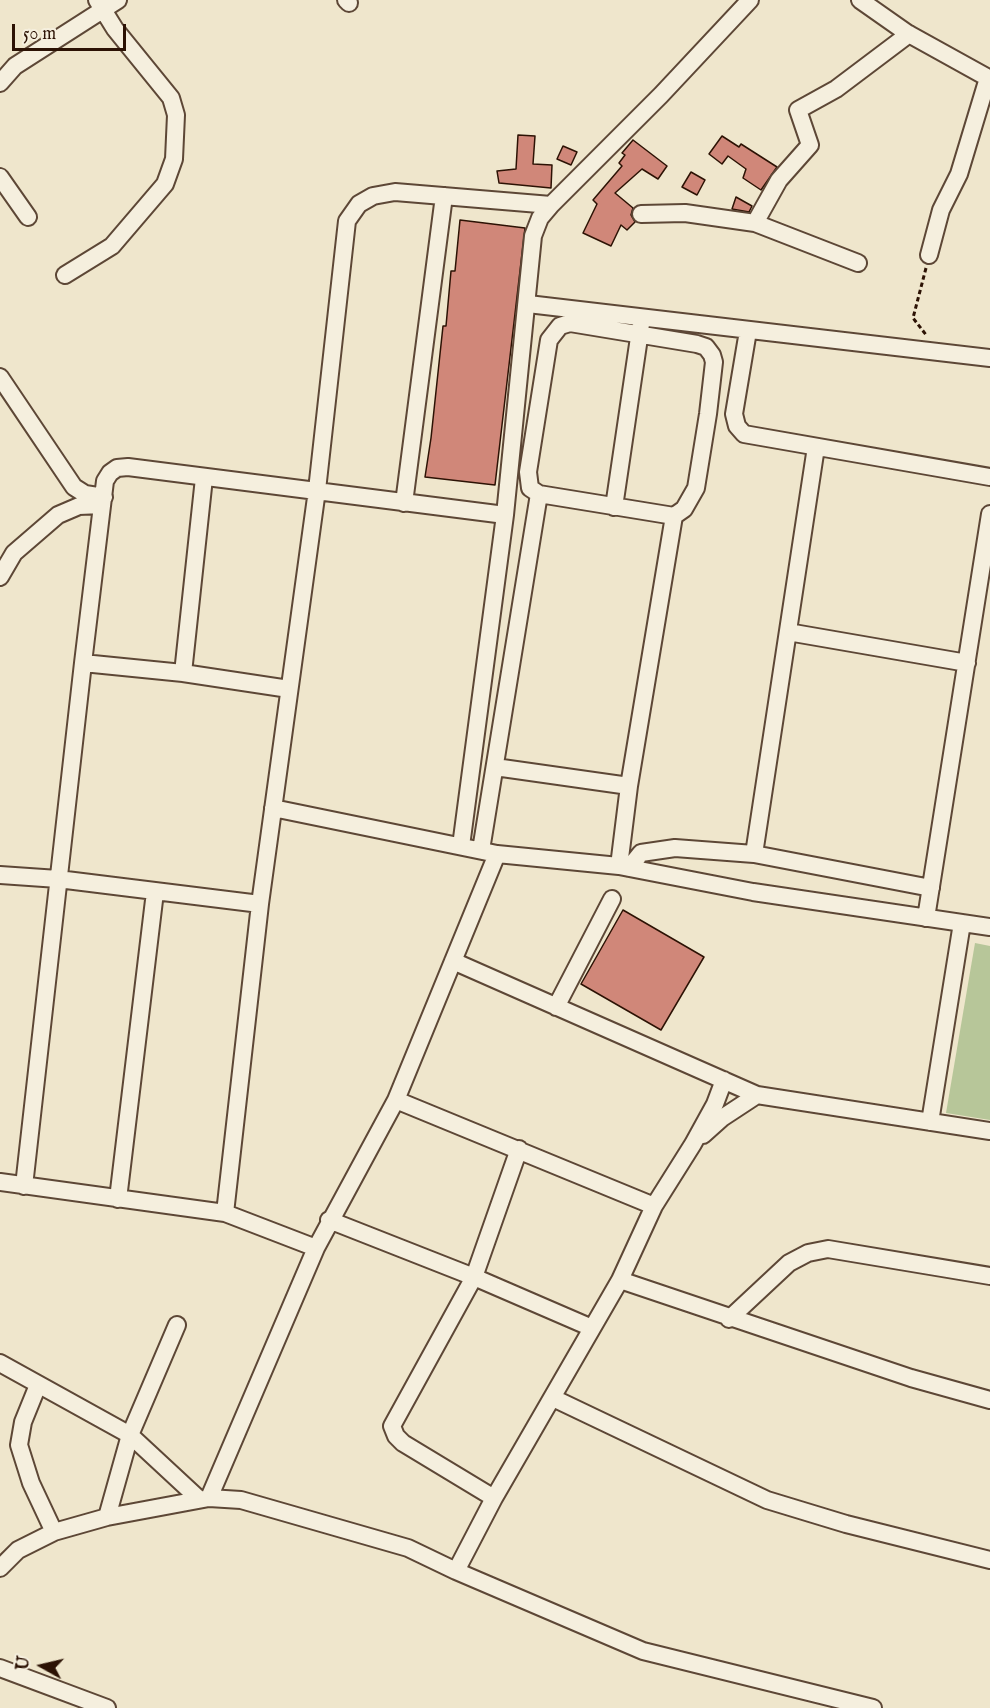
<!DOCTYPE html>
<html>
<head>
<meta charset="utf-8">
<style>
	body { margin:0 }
	#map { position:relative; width:990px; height:1708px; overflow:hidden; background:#efe6cc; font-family:"IM FELL English",serif }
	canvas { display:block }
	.north { position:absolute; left:12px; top:1636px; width:60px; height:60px; -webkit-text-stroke:4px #f5efde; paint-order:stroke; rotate:278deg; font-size:16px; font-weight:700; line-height:24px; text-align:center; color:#2c1204 }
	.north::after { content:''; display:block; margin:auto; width:21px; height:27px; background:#2c1204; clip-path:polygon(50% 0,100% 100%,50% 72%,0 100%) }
	.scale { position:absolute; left:12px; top:24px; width:114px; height:27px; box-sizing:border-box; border:3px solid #2c1204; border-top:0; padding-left:8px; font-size:18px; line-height:21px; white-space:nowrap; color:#2c1204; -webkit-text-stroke:4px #f5efde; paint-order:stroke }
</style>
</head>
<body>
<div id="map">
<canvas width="990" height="1708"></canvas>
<div class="north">U</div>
<div class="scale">50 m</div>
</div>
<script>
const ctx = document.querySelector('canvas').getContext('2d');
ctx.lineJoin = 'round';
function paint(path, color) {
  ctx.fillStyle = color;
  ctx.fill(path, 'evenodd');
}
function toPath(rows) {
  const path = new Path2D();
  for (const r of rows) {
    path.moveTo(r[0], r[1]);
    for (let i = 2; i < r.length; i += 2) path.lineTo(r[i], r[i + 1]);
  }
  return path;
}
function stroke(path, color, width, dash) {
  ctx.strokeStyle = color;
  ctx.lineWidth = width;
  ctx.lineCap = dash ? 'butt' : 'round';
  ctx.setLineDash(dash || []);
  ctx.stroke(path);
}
const green = toPath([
	[975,943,990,946,990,1120,946,1113]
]);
const building = toPath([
	[518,135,535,136,533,164,552,165,551,188,499,183,497,171,516,169,518,135],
	[722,136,739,147,741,144,777,167,761,190,743,178,746,169,728,156,722,164,709,154,722,136],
	[633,140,667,166,658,179,642,169,615,193,633,208,631,215,635,222,627,230,621,225,611,246,583,233,597,204,593,200,622,166,619,163,625,155,622,153,633,140],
	[563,146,577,152,571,165,557,159,563,146],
	[691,172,705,180,697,195,682,187,691,172],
	[736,197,752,206,749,212,732,209,736,197],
	[460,220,525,228,495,485,425,477,431,438,443,326,446,326,451,271,455,271,460,220],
	[623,910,704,957,661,1030,581,984,623,910]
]);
const path = toPath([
	[926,268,913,318,927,336]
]);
const minor = toPath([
	[346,0,349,3],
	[860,0,907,33,990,79],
	[0,83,15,66,118,0],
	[0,177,28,217],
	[641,214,685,213,755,223],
	[929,255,941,210,959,174,988,78],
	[858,263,755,223,779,180,810,145,798,110,836,89,909,34],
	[65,275,112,246,165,184,174,159,176,115,171,98,115,29,97,0],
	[528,304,990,358],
	[570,323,697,344,706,347,712,355,714,362,708,414,696,488,684,509,674,516,539,494,530,488,528,472,549,340,560,326,570,323],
	[748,331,734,414,737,426,744,434,990,477],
	[0,377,74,487,85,494,104,497],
	[404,503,444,196],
	[614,507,641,324],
	[0,577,14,553,58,515,79,506,102,505],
	[788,632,967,663],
	[83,663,183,673,289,689],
	[183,673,204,478],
	[495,767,629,786],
	[273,808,497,854,619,866,753,892,990,927],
	[461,846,505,515,533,236,540,218,551,205,661,95,750,0],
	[481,850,539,494],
	[754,854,816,447],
	[619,866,629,786,674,516],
	[629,868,641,853,675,848,754,854,931,888],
	[0,875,58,879,260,904],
	[926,918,990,514],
	[453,961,757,1095,990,1131],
	[556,1007,612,899],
	[396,1100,654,1206],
	[930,1122,962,923],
	[703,1135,722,1118,757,1095],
	[0,1182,225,1213,316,1248],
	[24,1186,83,663,105,481,110,473,117,468,128,467,505,515],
	[118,1199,155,892],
	[225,1213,260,904,317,490,347,221,359,204,373,196,395,192,551,205],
	[329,1220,474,1277,592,1328],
	[620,1280,911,1378,990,1400],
	[729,1319,789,1263,808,1253,828,1249,990,1276],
	[177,1325,130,1435,199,1499],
	[0,1363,130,1435,107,1517],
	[38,1385,23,1422,19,1445,31,1483,54,1532],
	[553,1398,767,1500,846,1524,990,1560],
	[209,1498,316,1248,396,1100,497,854],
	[494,1498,403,1443,396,1436,392,1426,474,1277,519,1149],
	[0,1568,18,1550,54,1532,107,1517,209,1498,241,1500,408,1548,456,1571,643,1651,873,1708],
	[456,1571,494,1498,620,1280,654,1206,693,1144,715,1104,724,1080],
	[0,1668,107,1708]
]);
paint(green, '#b7c699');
paint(building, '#d08779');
stroke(building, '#2c1204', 1.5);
stroke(minor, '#5d4736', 20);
stroke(path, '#2c1204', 3, [4.5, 3]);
stroke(minor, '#f5efde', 16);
</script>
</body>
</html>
